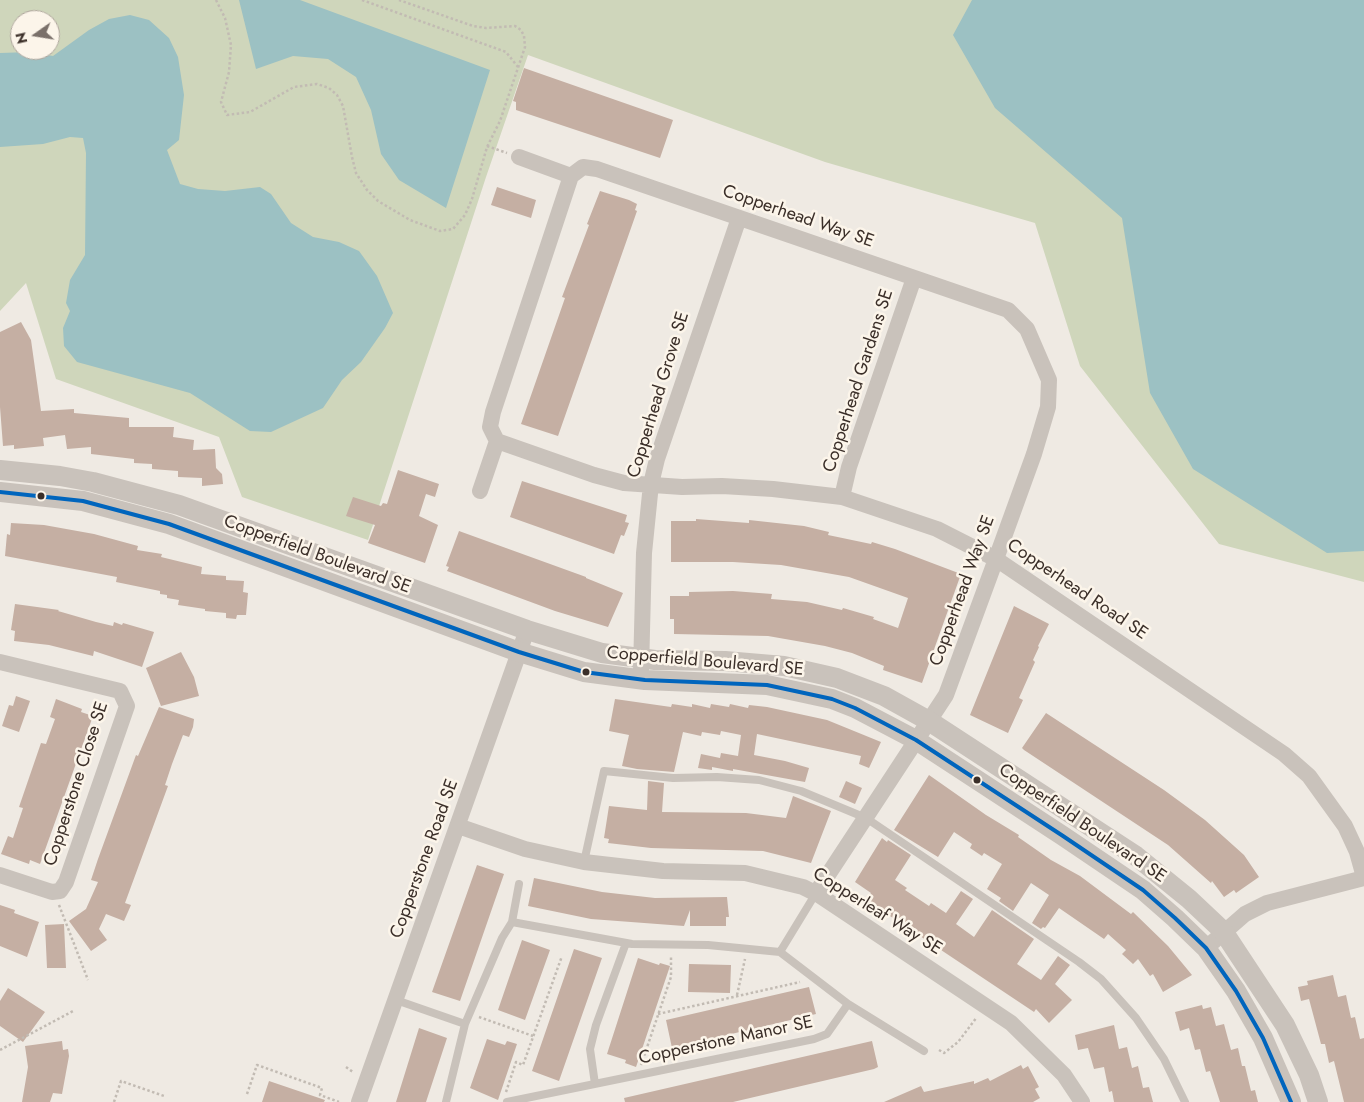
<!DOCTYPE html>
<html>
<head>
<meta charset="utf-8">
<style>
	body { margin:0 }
	#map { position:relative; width:1364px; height:1102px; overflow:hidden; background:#efeae3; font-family:Jost,sans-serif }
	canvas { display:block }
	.north { position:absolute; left:10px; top:10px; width:50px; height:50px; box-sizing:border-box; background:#fcf5ea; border:1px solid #afa69d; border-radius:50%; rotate:257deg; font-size:14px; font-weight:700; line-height:20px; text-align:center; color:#3b2f29 }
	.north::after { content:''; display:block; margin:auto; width:18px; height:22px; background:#7a706a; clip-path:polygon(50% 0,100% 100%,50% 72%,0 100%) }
</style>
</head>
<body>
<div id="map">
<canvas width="1364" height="1102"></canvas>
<div class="north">N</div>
</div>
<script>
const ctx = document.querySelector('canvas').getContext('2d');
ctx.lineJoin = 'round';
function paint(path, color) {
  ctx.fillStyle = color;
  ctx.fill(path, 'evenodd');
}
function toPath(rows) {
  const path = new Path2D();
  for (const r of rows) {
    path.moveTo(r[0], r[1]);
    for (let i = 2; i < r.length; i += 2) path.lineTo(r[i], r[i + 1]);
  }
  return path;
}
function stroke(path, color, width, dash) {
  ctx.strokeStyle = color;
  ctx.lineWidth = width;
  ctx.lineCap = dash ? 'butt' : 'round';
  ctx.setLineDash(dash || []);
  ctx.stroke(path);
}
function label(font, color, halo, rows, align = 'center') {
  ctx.font = font + ' Jost,sans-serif';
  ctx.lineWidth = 5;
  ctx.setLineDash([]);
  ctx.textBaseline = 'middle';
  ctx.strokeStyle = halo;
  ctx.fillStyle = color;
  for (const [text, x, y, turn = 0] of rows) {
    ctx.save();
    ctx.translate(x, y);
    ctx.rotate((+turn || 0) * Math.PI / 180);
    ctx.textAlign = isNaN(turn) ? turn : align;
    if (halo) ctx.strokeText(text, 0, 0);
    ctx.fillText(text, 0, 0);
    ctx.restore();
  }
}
const green = toPath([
	[0,0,1364,0,1364,582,1219,544,1080,366,1035,223,825,162,528,55,486,177,368,540,242,497,219,437,56,379,26,283,0,311],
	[20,20,50,20,50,50,20,50]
]);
const water = toPath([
	[239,0,300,0,490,70,446,208,399,180,381,154,371,110,356,77,328,59,293,56,256,69],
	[972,0,1364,0,1364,551,1327,553,1193,469,1150,393,1122,218,995,108,953,35],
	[130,15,149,20,169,38,178,57,184,95,179,140,167,150,180,184,198,189,225,191,260,187,271,194,291,223,313,237,339,242,359,251,377,276,393,313,385,328,361,362,342,380,323,408,271,432,250,431,190,393,77,362,64,346,63,328,70,311,66,303,70,280,85,255,86,153,83,138,70,137,43,144,0,147,0,53,30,52,53,56,89,30,109,19]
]);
const building = toPath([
	[524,68,673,120,660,158,516,110,516,102,513,101],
	[497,187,536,200,531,218,491,205],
	[600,191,629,200,637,204,635,210,637,211,558,436,521,424,565,298,562,297,589,225,587,224],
	[21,322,31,340,41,411,74,409,74,413,129,418,129,427,174,427,173,437,194,440,193,450,215,449,216,468,222,474,223,484,202,486,202,478,178,477,178,471,152,469,152,464,134,463,134,459,91,454,91,447,67,449,65,435,43,438,44,446,14,449,14,445,3,446,0,407,0,332],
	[398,470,439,484,435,497,426,494,419,516,438,525,425,563,368,543,375,525,346,516,353,497,381,506,383,503,387,504],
	[522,481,627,515,625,522,629,523,624,536,621,535,614,554,510,517],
	[696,519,749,523,749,520,804,526,829,532,828,535,871,544,872,542,895,549,961,574,922,683,883,670,884,666,852,653,825,646,768,636,674,634,674,619,670,619,670,596,689,596,689,592,733,591,772,594,771,599,807,602,842,610,843,608,874,617,873,619,898,628,908,598,849,577,781,565,733,562,671,562,671,521,696,521],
	[11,523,44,525,94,534,138,546,137,550,162,554,161,557,202,567,201,574,226,576,226,580,244,581,243,592,248,593,246,615,237,615,236,619,226,618,226,613,205,611,205,609,178,605,179,600,167,598,167,595,160,594,160,591,116,582,117,577,5,556,7,534,10,535],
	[459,531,586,577,586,578,623,593,608,627,555,611,447,571,449,567,446,566],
	[15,604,59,610,58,611,96,622,113,626,114,622,122,625,123,623,154,632,142,667,94,651,93,656,49,645,14,641,15,631,11,630],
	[1014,606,1049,624,1038,646,1039,647,1033,660,1035,662,1019,698,1023,700,1008,733,970,715],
	[181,652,194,677,199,696,161,706,146,668],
	[16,696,30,701,19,732,2,726,9,705,13,706],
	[56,699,82,709,81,712,93,716,40,864,30,860,29,864,1,854,8,836,13,838,23,808,19,807,41,743,46,744,55,719,50,717],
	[615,699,671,707,672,704,692,707,692,704,710,708,711,704,729,707,730,704,748,708,749,705,767,707,827,720,881,742,869,768,859,764,861,756,757,734,754,755,785,761,809,768,805,782,733,769,733,771,712,767,712,770,698,768,701,754,720,758,721,753,738,756,741,735,721,731,720,735,702,732,701,736,683,732,674,772,637,769,622,766,629,735,609,731],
	[159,707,194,719,193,727,189,737,183,735,172,764,165,785,168,786,125,903,131,905,124,921,106,914,99,929,107,940,91,951,69,921,86,909,98,882,91,880,98,859,136,755,138,756],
	[1046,713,1164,790,1205,820,1244,855,1259,877,1236,893,1234,890,1224,897,1212,881,1211,883,1168,845,1024,750,1022,748],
	[929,775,986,815,1019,835,1018,837,1051,860,1080,876,1131,914,1133,912,1168,946,1192,975,1163,992,1153,974,1150,976,1138,959,1133,964,1122,954,1126,950,1108,934,1104,939,1059,908,1045,928,1043,927,1041,929,1032,923,1049,895,1031,883,1013,911,999,901,1001,898,987,889,1002,864,984,853,982,856,970,848,972,844,954,832,938,857,894,830],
	[648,781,664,783,662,812,746,813,786,818,793,796,831,811,811,863,763,851,651,848,608,843,609,839,604,838,609,806,647,810],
	[846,781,862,788,855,804,839,797],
	[882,838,887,842,888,840,911,855,895,880,907,888,905,890,929,906,931,903,946,913,961,891,973,899,956,924,974,937,992,910,1034,939,1017,964,1041,980,1058,956,1070,965,1055,984,1072,1000,1049,1023,1036,1009,1034,1012,866,900,871,893,855,882],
	[477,865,504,874,460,1001,432,992],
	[534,878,602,892,655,898,727,897,729,917,726,917,726,926,690,926,690,910,684,926,591,919,528,906],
	[0,905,15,910,14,913,39,922,27,957,0,946],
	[64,924,66,968,47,968,45,925],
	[522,940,550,950,525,1020,498,1010],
	[574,949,602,958,559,1081,532,1071],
	[638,958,659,965,660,963,670,966,636,1067,625,1063,626,1060,607,1054],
	[689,964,731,965,730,993,688,992],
	[1333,975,1338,997,1346,995,1351,1018,1355,1017,1360,1039,1364,1038,1364,1102,1344,1102,1334,1061,1329,1063,1325,1044,1321,1044,1309,999,1301,1001,1298,987,1308,985,1307,981],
	[809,987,816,1014,672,1048,666,1020],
	[8,988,45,1012,23,1042,0,1026,0,1001],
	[1202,1005,1203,1009,1211,1007,1216,1026,1224,1024,1231,1050,1238,1048,1242,1066,1245,1066,1251,1091,1255,1090,1258,1102,1220,1102,1210,1071,1206,1072,1200,1049,1195,1050,1189,1028,1180,1031,1175,1012],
	[1114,1025,1119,1049,1127,1047,1132,1068,1138,1066,1143,1088,1149,1087,1153,1102,1114,1102,1112,1091,1109,1092,1104,1067,1094,1069,1088,1048,1078,1050,1075,1035],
	[419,1028,447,1038,426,1102,396,1102],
	[487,1039,505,1045,507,1041,517,1044,498,1100,470,1088],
	[62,1041,63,1050,68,1049,69,1056,62,1094,53,1093,50,1102,22,1102,28,1067,25,1046],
	[872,1041,878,1067,874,1069,733,1102,625,1102,624,1098],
	[1021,1065,1023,1069,1028,1066,1039,1087,1035,1089,1040,1098,1033,1102,884,1102,921,1086,924,1092,974,1081,974,1084,988,1078,990,1081],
	[269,1081,325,1100,324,1102,262,1102]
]);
const path = toPath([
	[216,0,225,18,231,45,229,72,221,102,227,115,250,112,294,87,317,84,329,88,337,95,343,106,352,157,356,173,367,190,378,201,410,220,440,231,453,229,465,215,472,199,487,147,500,121,525,47,524,36,521,30,515,26,486,28,473,26,399,0],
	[362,0,506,52,518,67],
	[487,146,507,153],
	[59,905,88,980],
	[737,995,745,959],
	[658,1014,800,982],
	[479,1017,533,1036],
	[0,1050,75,1010],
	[939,1050,944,1053,958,1042,977,1017],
	[641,1065,671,977,671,955],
	[346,1067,353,1072],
	[506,1092,516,1062,523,1065,562,956],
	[247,1094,257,1065,322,1088,320,1095,339,1102],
	[114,1102,121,1081,164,1096]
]);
const service = toPath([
	[584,862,604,771,673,778,717,777,759,780,801,791,866,818,1079,962,1101,979,1136,1018,1164,1059,1185,1102],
	[512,922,632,944,708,945,780,952,848,1004,924,1051],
	[780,952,816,893],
	[396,1000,465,1024],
	[595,1084,590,1049,596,1025,626,943],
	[446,1102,465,1024,502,938,512,922,519,884],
	[507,1102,814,1039,827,1034,848,1004]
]);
const minor = toPath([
	[519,157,571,176],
	[480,491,497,441],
	[842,497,849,467,914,278],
	[0,662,120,691,127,706,66,882,60,891,52,892,0,875],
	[641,670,644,553,651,484,657,459,739,218],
	[458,826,525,849,584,862,663,871,745,873,803,887,819,895,1011,1023,1064,1075,1082,1102],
	[816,893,946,695,996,559,1034,454,1048,407,1049,380,1027,329,1008,310,597,169,583,167,571,176,493,412,490,427,497,441,594,475,624,483,682,487,722,486,773,489,842,497,937,529,996,559,1284,754,1309,776,1345,826,1357,852,1364,877],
	[1206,948,1245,914,1267,903,1364,878],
	[359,1102,527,630]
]);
const tertiary = toPath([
	[0,470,60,476,93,482,179,505,527,630,602,653,655,660,725,661,784,666,837,678,884,696,929,721,1136,856,1189,899,1223,931,1285,1025,1309,1075,1318,1102],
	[0,492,83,501,169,524,519,652,584,672,645,680,767,685,832,699,855,708,916,740,1063,836,1143,890,1175,918,1206,948,1236,991,1263,1038,1291,1102]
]);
const bus1 = toPath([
	[0,492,83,501,169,524,519,652,584,672,645,680,767,685,832,699,855,708,916,740,1063,836,1143,890,1175,918,1206,948,1236,991,1263,1038,1291,1102]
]);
const markers = [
	[41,496,4.5,"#3b2f29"],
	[586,672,4.5,"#3b2f29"],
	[977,780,4.5,"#3b2f29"]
];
const streetNames = [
	["Copperhead Way SE",798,217,19],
	["Copperhead Gardens SE",859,381,-72],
	["Copperhead Grove SE",659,395,-73],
	["Copperfield Boulevard SE",317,555,20],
	["Copperhead Road SE",1077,590,34],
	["Copperhead Way SE",963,591,-70],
	["Copperfield Boulevard SE",705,662,5],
	["Copperstone Close SE",77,784,-72],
	["Copperfield Boulevard SE",1082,824,34],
	["Copperstone Road SE",425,859,-70],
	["Copperleaf Way SE",877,912,32],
	["Copperstone Manor SE",726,1041,-12]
];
paint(green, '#cfd6bb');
paint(water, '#9cc1c3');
paint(building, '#c5afa3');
stroke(path, '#c2bbb3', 2.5, [2.5, 2.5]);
stroke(service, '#c9c2bb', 8);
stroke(minor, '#c9c2bb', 16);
stroke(tertiary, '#c9c2bb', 20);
stroke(bus1, '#0065bd', 4);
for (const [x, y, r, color] of markers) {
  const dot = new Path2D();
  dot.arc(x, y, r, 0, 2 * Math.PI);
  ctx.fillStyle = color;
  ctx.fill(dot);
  stroke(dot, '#fcf5ea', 2);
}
label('18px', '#3b2f29', '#fcf5ea', streetNames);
</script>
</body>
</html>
